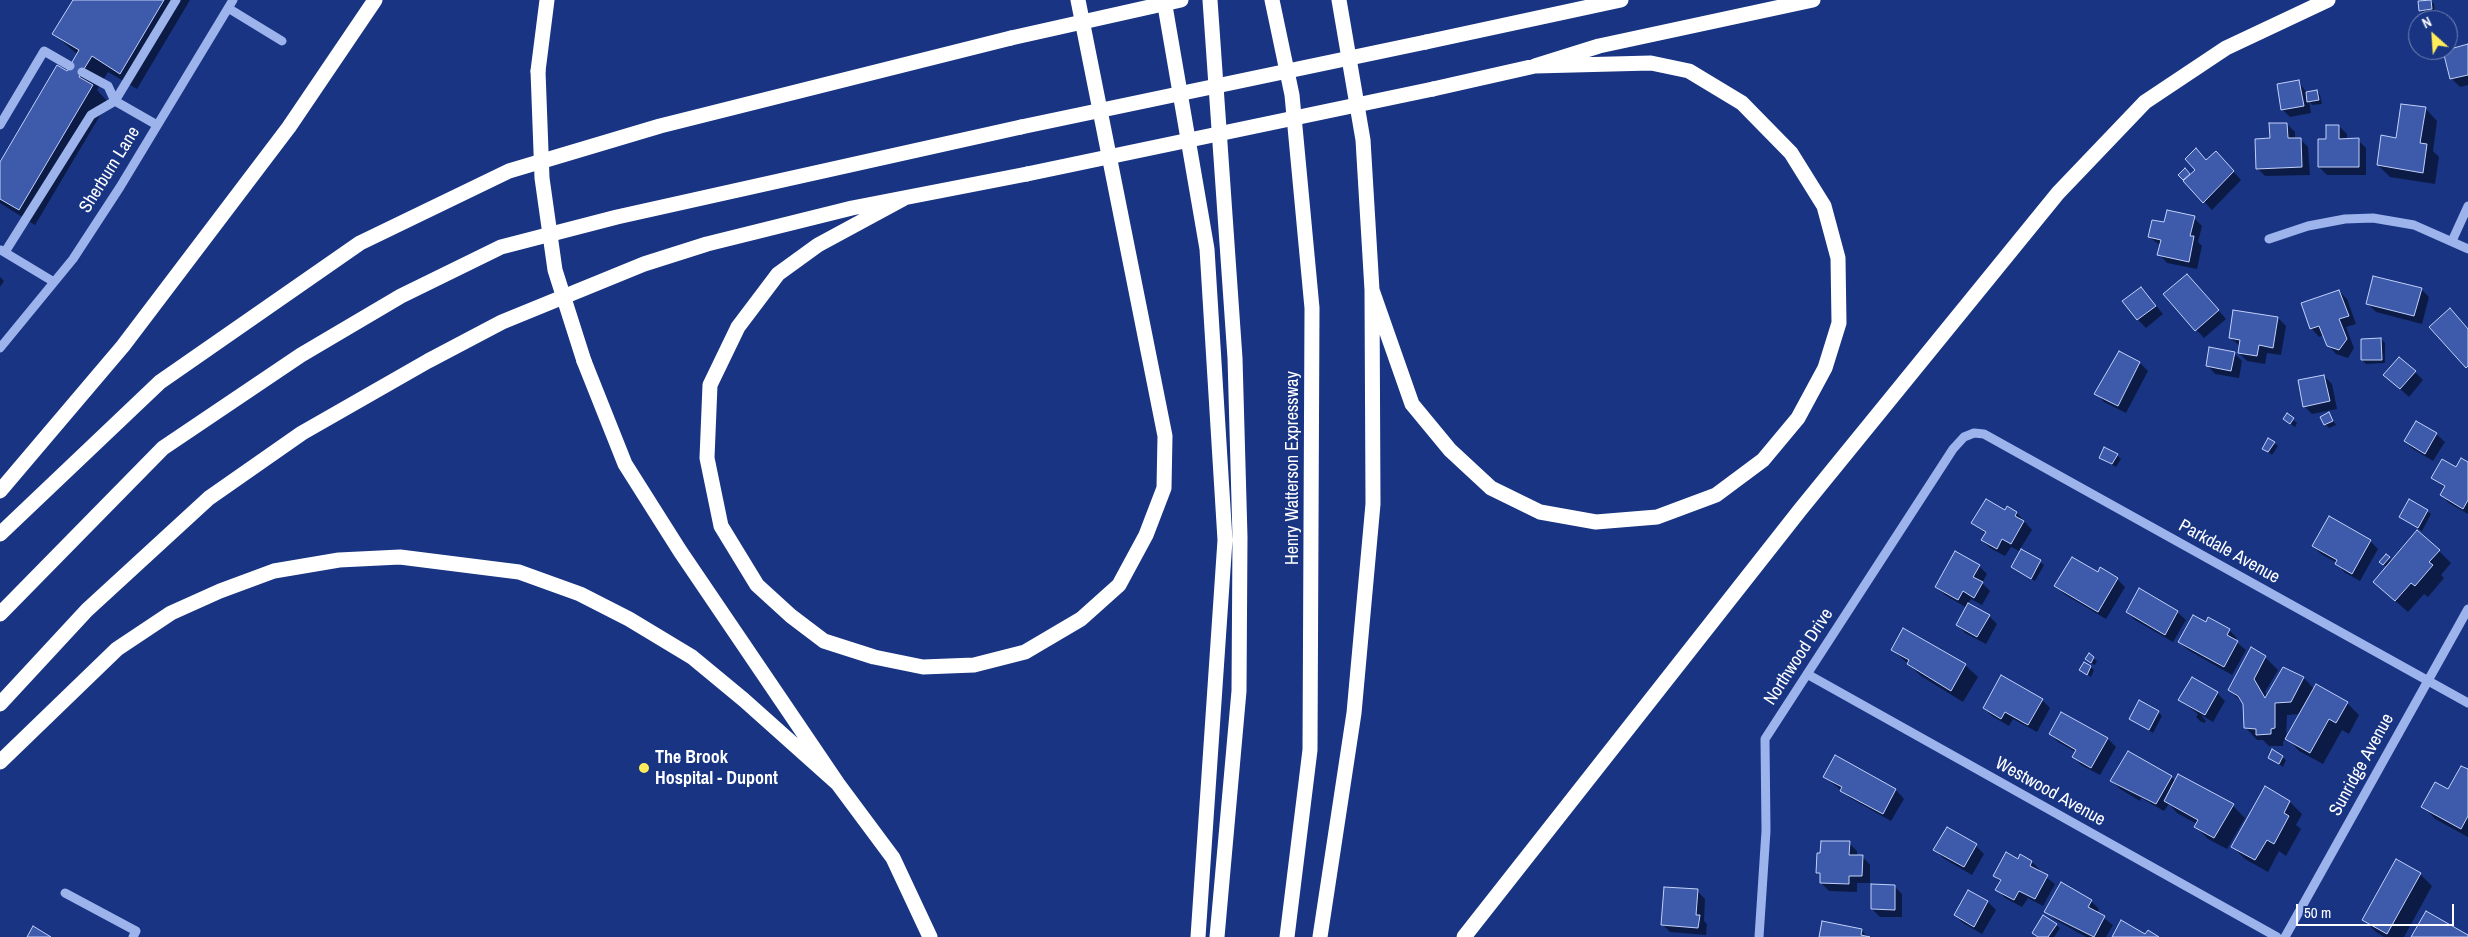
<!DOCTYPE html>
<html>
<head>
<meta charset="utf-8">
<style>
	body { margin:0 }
	#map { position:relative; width:2468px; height:937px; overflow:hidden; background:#183483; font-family:"Archivo Narrow",sans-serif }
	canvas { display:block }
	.north { position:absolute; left:2408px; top:10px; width:50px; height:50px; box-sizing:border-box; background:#183483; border:1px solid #7485b5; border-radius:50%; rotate:334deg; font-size:14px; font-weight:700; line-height:20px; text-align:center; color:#fff }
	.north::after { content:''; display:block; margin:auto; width:18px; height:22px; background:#ffec58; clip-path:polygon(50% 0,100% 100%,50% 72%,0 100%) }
	.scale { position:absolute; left:2296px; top:904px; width:158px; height:22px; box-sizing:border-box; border:2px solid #fff; border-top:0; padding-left:6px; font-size:15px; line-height:18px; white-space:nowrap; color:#fff; -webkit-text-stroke:4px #183483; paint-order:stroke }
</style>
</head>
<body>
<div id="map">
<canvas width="2468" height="937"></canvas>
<div class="north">N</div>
<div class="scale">50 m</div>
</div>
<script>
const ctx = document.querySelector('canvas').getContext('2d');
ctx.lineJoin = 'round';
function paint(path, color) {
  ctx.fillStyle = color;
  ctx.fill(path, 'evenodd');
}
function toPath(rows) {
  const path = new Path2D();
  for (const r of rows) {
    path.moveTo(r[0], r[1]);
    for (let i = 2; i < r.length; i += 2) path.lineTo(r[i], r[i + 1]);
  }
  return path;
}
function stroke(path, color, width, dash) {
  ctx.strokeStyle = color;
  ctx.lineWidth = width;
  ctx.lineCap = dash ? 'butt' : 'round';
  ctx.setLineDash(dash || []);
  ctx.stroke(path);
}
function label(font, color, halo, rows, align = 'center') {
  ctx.font = font + ' "Archivo Narrow",sans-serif';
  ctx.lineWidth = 4;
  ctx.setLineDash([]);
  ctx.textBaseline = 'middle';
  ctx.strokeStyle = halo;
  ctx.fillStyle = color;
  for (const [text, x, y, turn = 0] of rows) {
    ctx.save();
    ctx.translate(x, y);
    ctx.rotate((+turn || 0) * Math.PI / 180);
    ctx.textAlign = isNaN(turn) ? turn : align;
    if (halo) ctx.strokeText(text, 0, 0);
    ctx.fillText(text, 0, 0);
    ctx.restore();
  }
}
const shadow = toPath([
	[74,0,190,0,137,89,108,72,97,90,108,102,35,225,0,203,0,164,68,73,78,55,54,34],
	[2430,0,2434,4,2435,13,2424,14,2421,10],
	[2468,45,2468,85,2460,87,2452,79,2444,52],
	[2298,81,2307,93,2317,91,2320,95,2322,104,2312,105,2309,101,2311,113,2290,117,2282,109],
	[2425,108,2437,121,2433,151,2439,157,2435,184,2390,177,2378,165,2397,139],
	[2287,124,2295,132,2295,139,2300,139,2308,147,2310,175,2265,176,2257,168,2271,139],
	[2339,126,2347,134,2347,140,2358,140,2366,148,2366,175,2327,175,2319,167,2327,140],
	[2207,161,2224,161,2241,180,2212,210,2180,175,2185,170,2190,176],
	[2194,218,2202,226,2198,242,2202,246,2197,269,2167,263,2159,254,2161,246,2149,237,2165,224],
	[0,277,4,281,0,287],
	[2195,284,2226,319,2204,338,2165,295],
	[2141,288,2163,314,2146,328,2138,320],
	[2421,289,2429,297,2422,324,2376,312,2368,304],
	[2339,291,2347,299,2356,324,2346,327,2354,348,2348,358,2336,354,2328,345,2324,335,2319,337,2311,328],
	[2278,318,2286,326,2281,355,2267,353,2265,364,2247,361,2239,353,2240,346,2230,338],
	[2381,339,2385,343,2385,363,2366,364,2362,360],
	[2120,353,2140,363,2148,371,2126,413,2104,402,2096,393],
	[2234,353,2242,361,2239,378,2215,374,2207,365],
	[2415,372,2423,380,2409,397,2385,375],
	[2324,376,2332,384,2337,409,2312,414,2304,406],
	[2329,414,2336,425,2329,428,2325,424],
	[2287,415,2297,423,2295,427,2288,422],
	[2416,422,2436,434,2445,442,2433,461,2413,449,2405,441],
	[2274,443,2278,446,2272,455,2264,448],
	[2117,455,2121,459,2116,467,2101,457],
	[2468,463,2468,514,2449,503,2441,495,2445,488,2433,478],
	[2007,508,2017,513,2032,530,2020,549,2044,565,2035,581,2012,567,2021,552,2011,547,2005,556,1990,548,1982,540,1986,534,1973,523,2005,512],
	[2427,511,2431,514,2422,531,2401,517],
	[2370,541,2378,549,2360,581,2344,572,2337,563,2321,554,2313,546],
	[2439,551,2451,563,2441,575,2444,578,2428,597,2424,594,2408,612,2374,582,2387,567,2380,562,2386,555,2392,561],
	[1979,566,1987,574,1982,583,1990,591,1982,605,1971,599,1968,604,1989,616,1997,624,1986,644,1965,633,1957,625,1967,608,1945,595,1936,587],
	[2098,574,2117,579,2125,587,2106,619,2064,594,2056,586],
	[2140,590,2177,612,2186,620,2173,642,2135,620,2127,612],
	[2206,624,2229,630,2237,638,2235,641,2246,650,2232,675,2188,650,2179,642],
	[2252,649,2265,657,2278,670,2265,692,2268,696,2283,668,2304,678,2314,689,2347,703,2359,715,2349,734,2342,730,2323,764,2299,751,2287,738,2300,714,2287,715,2286,740,2283,741,2283,746,2269,746,2263,740,2257,740,2245,727,2244,704,2229,690],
	[1893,650,1965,665,1978,677,1963,702,1921,676],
	[2093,658,2097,661,2095,665,2091,663],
	[2091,667,2094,670,2091,677,2081,670],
	[2217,693,2225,701,2213,722,2201,715,2206,721,2204,723,2200,721,2196,717,2198,714,2180,700],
	[2042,700,2050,708,2037,732,2013,719,2009,726,1992,716,1984,708],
	[2158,712,2162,716,2153,733,2131,719],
	[2062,713,2108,739,2116,747,2100,775,2081,765,2073,756,2076,752,2058,742,2050,734],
	[1835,757,1896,790,1904,799,1891,821,1850,798,1824,776],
	[2269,757,2282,757,2286,760,2283,767],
	[2468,771,2468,837,2435,819,2423,806,2449,791],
	[2171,777,2176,781,2233,806,2245,818,2227,849,2208,839,2196,827,2197,824,2177,813,2169,804,2164,811,2141,798,2140,801,2120,789,2112,781],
	[2265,788,2290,802,2302,814,2296,825,2301,829,2286,856,2279,851,2268,872,2245,859,2233,847],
	[1849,843,1857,851,1857,856,1862,856,1870,865,1870,883,1857,883,1857,892,1829,891,1821,883,1821,876,1818,873],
	[1976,846,1984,854,1972,875,1943,858,1935,850],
	[2018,860,2032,862,2040,870,2039,872,2055,884,2043,906,2028,898,2022,907,2005,898,1997,889,2001,882,1994,876],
	[2420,874,2432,886,2404,937,2384,937,2376,932,2364,920],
	[1894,886,1902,894,1902,917,1880,917,1872,909],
	[1697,891,1705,899,1704,921,1707,924,1706,935,1670,932,1662,924],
	[1969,891,1988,902,1996,910,1982,934,1963,923,1955,915],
	[2091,901,2099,909,2097,913,2113,925,2106,937,2086,937,2054,919,2046,911],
	[2056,925,2060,928,2054,937,2037,937,2033,933],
	[1862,931,1868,937,1820,937]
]);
const building = toPath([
	[73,0,164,0,120,74,92,56,79,77,93,85,19,210,0,199,0,162,57,65,67,71,79,50,52,34,73,0],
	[2431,0,2432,9,2419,11,2418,1,2431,0],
	[2468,44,2468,75,2450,79,2443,51,2468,44],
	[2299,80,2304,106,2281,110,2277,84,2299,80],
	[2317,90,2319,100,2307,102,2306,92,2317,90],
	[2401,104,2426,107,2420,143,2427,144,2423,173,2377,165,2381,135,2396,138,2401,104],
	[2269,123,2287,123,2288,138,2301,138,2302,167,2256,169,2255,139,2270,138,2269,123],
	[2326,125,2339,125,2339,139,2359,138,2359,167,2318,167,2318,139,2326,139,2326,125],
	[2196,148,2206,160,2216,151,2234,171,2203,203,2183,181,2195,170,2185,159,2196,148],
	[2185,168,2190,174,2183,180,2178,175,2185,168],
	[2167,210,2195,216,2190,236,2194,236,2189,262,2157,255,2161,240,2148,237,2152,220,2164,222,2167,210],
	[2187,274,2219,310,2195,331,2163,294,2187,274],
	[2373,276,2422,288,2414,316,2366,304,2373,276],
	[2141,287,2156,306,2137,320,2122,301,2141,287],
	[2339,290,2349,316,2339,319,2347,339,2339,350,2327,346,2319,326,2310,329,2301,303,2339,290],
	[2450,308,2468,329,2468,366,2466,368,2429,327,2450,308],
	[2233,310,2278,317,2273,348,2259,345,2257,356,2238,353,2240,340,2229,338,2233,310],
	[2381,338,2382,360,2361,360,2361,339,2381,338],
	[2209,347,2235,352,2231,371,2206,366,2209,347],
	[2119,351,2140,362,2118,406,2094,394,2119,351],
	[2399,357,2416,371,2400,389,2383,375,2399,357],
	[2324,375,2330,401,2303,407,2298,380,2324,375],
	[2329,412,2333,421,2324,425,2320,417,2329,412],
	[2287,413,2294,418,2290,424,2283,419,2287,413],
	[2416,421,2437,433,2425,454,2404,441,2416,421],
	[2268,438,2275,442,2268,452,2262,449,2268,438],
	[2104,447,2118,454,2112,464,2099,458,2104,447],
	[2461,458,2468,462,2468,500,2463,509,2440,495,2445,486,2431,478,2442,459,2456,467,2461,458],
	[1986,499,2005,510,2007,506,2017,512,2015,516,2024,521,2011,544,2002,539,1997,549,1981,540,1986,532,1971,523,1986,499],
	[2409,499,2428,510,2418,528,2399,517,2409,499],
	[2329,516,2371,540,2352,574,2335,564,2337,560,2312,546,2329,516],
	[2417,530,2440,550,2429,562,2433,565,2415,586,2411,583,2395,601,2373,582,2417,530],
	[2021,549,2041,560,2031,579,2011,567,2021,549],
	[1955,551,1980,565,1973,577,1983,582,1974,598,1963,591,1958,600,1935,587,1955,551],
	[2386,554,2390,557,2383,565,2379,562,2386,554],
	[2072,557,2098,572,2100,567,2118,578,2098,612,2054,586,2072,557],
	[2139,588,2178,611,2165,635,2126,612,2139,588],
	[1968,603,1990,615,1977,637,1956,625,1968,603],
	[2193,615,2206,622,2208,617,2230,629,2227,635,2238,641,2224,667,2178,642,2193,615],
	[1903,628,1966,664,1951,691,1907,664,1909,660,1891,650,1903,628],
	[2251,647,2266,656,2254,679,2265,698,2283,667,2304,677,2291,702,2275,703,2275,728,2271,729,2271,734,2256,735,2256,729,2244,728,2243,704,2238,696,2228,690,2251,647],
	[2089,653,2094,657,2091,663,2085,659,2089,653],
	[2084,662,2091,666,2087,675,2079,670,2084,662],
	[2001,675,2043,699,2028,725,2005,712,2001,719,1983,708,2001,675],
	[2192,677,2218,692,2205,715,2178,700,2192,677],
	[2316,684,2348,702,2336,723,2329,719,2310,753,2285,739,2316,684],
	[2139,700,2159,711,2149,730,2129,719,2139,700],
	[2061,712,2108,738,2091,768,2072,757,2076,750,2049,734,2061,712],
	[2272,749,2283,756,2279,764,2268,758,2272,749],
	[2128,751,2172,776,2156,804,2110,781,2128,751],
	[1835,755,1896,789,1883,814,1840,791,1842,787,1823,777,1835,755],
	[2461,766,2468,769,2468,816,2461,829,2421,807,2435,782,2448,789,2461,766],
	[2178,774,2234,804,2214,838,2194,827,2198,820,2164,801,2178,774],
	[2265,786,2290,801,2284,813,2289,816,2274,844,2267,840,2255,860,2231,847,2265,786],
	[1947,827,1977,844,1964,867,1933,850,1947,827],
	[1821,841,1850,841,1849,855,1863,855,1862,876,1849,876,1849,884,1820,883,1820,873,1816,873,1817,853,1820,853,1821,841],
	[2006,852,2018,859,2020,854,2032,861,2030,866,2048,875,2035,899,2019,891,2014,900,1995,890,2001,880,1993,876,2006,852],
	[2396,859,2421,873,2387,934,2362,920,2396,859],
	[2061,882,2092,900,2088,907,2105,916,2094,937,2044,912,2061,882],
	[1871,884,1895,885,1895,910,1871,909,1871,884],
	[1664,887,1698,889,1696,915,1700,915,1698,928,1661,925,1664,887],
	[1968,890,1988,901,1974,927,1954,915,1968,890],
	[2426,911,2468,935,2468,937,2411,937,2426,911],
	[2043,915,2057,924,2048,937,2038,937,2032,933,2043,915],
	[2121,920,2145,934,2148,930,2159,937,2112,937,2121,920],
	[1822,921,1862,929,1861,935,1870,937,1819,937,1822,921],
	[33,926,51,937,27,937,33,926]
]);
const minor = toPath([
	[228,8,282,41],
	[82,72,108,86,115,101,157,125],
	[0,125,44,51,70,66],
	[2269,239,2308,226,2345,219,2373,218,2414,225,2468,249],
	[2452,241,2468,206],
	[1,250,54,282],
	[5,252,91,115,115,101,176,0],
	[0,348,73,259,120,187,233,0],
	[1807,674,2277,937],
	[65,893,136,931,133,937],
	[1759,937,1766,831,1765,739,1953,449,1964,437,1974,433,1984,434,2468,703],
	[2285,937,2468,609]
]);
const highway = toPath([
	[1164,0,1207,249,1225,540,1198,937],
	[1210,0,1235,358,1240,537,1239,691,1217,937],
	[1272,0,1292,95,1312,308,1310,750,1287,937],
	[1426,42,1621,0],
	[538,71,547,0],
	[1433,89,1535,66,1599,46,1813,0],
	[903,199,818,245,778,274,738,327,710,385,707,458,721,526,757,585,791,616,824,641,874,657,923,667,974,665,1025,652,1081,619,1119,585,1146,535,1164,488,1165,436,1078,0],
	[1372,290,1412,404,1450,450,1491,488,1540,512,1596,522,1657,517,1716,495,1763,460,1798,418,1825,368,1839,323,1838,258,1824,206,1791,153,1742,103,1689,71,1651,63,1535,66],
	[584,361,625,464,680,551,838,784,893,858,930,937],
	[0,491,123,346,289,127,375,0],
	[0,534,160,382,360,243,509,171,660,126,1011,38],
	[0,614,163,448,301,355,401,296,501,247,617,217,1021,127],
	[0,704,87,610,209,498,302,433,428,361,502,322,644,264,707,244,852,208,1027,174],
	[0,762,117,649,171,613,220,591,274,571,339,560,400,557,519,572,580,594,629,619,692,657,744,700,838,784],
	[1320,937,1354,713,1373,504,1372,290,1363,140,1339,0],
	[1464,937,1800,510,2058,193,2145,102,2226,48,2328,0]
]);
const highwayBridge = toPath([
	[1011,38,1181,0],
	[538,71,542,178,555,270,584,361],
	[1021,127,1426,42],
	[1027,174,1433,89]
]);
const markers = [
	[644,768,6,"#ffec58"]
];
const streetNames = [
	["Sherburn Lane",110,170,-58],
	["Henry Watterson Expressway",1293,468,-90],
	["Parkdale Avenue",2229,552,29],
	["Northwood Drive",1799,657,-57],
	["Sunridge Avenue",2362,765,-61],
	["Westwood Avenue",2050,792,29]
];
const poiNames = [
	["The Brook",655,758],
	["Hospital - Dupont",655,779]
];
paint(shadow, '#0007');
paint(building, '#3d5aab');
stroke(building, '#c2d1f9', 1);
stroke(minor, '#9db3ec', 9);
stroke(highway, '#fff', 15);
stroke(highwayBridge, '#fff', 15);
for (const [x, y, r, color] of markers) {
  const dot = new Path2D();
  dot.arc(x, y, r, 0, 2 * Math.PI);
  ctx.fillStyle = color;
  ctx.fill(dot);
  stroke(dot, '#183483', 2);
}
label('18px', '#fff', '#183483', streetNames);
label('bold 18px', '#fff', '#183483', poiNames, 'left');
</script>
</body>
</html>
